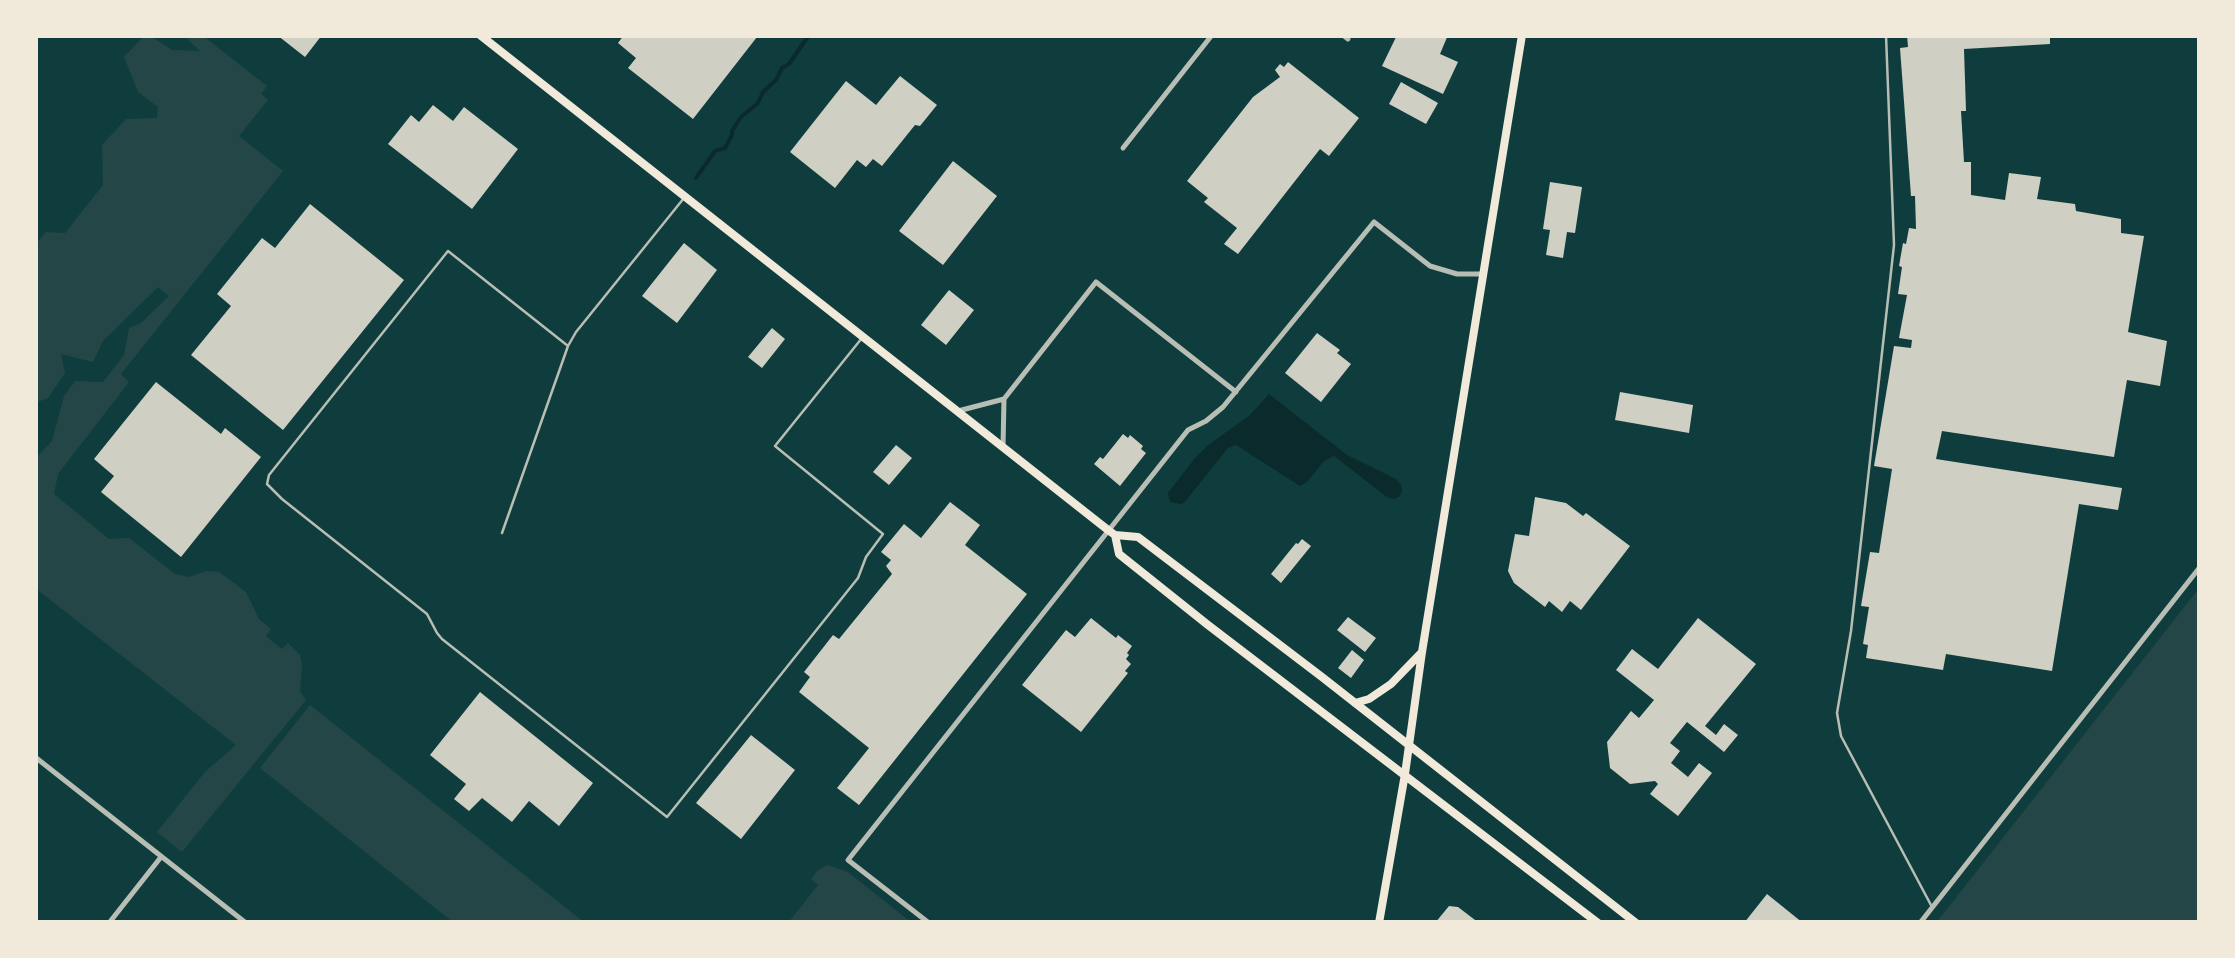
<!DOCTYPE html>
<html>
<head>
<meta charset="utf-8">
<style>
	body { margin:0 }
	#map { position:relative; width:2235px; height:958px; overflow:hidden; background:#0f3d3e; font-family:"Sofia Sans Condensed",sans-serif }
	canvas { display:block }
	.frame { position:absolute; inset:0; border:38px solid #f1e9da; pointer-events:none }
</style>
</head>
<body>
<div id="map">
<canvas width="2235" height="958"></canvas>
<div class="frame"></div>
</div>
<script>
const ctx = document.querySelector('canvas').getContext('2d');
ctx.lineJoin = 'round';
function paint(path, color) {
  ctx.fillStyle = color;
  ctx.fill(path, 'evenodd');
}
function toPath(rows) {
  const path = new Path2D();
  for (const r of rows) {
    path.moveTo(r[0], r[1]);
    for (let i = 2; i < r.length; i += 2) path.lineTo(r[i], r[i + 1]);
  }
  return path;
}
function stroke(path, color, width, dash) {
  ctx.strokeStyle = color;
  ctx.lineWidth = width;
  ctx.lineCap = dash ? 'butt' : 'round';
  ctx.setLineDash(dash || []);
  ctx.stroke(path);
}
const green = toPath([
	[145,35,149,35,172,50,200,51,183,35,202,35,267,86,261,94,268,100,239,136,283,171,121,374,129,382,58,474,54,494,109,539,129,538,175,574,189,577,206,571,219,572,246,592,259,619,271,629,266,636,282,649,288,643,300,655,302,665,300,691,306,700,182,852,157,832,205,772,236,745,35,588,35,459,52,441,64,396,75,381,103,382,124,355,129,328,141,323,169,296,158,287,103,341,93,362,61,354,65,373,48,398,35,403,35,245,46,232,65,233,103,185,102,145,126,119,157,118,158,107,138,92,124,57],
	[2200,587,2200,923,1936,923],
	[310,705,585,923,454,923,260,768],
	[827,865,848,872,912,923,788,923,818,885,811,879,818,870]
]);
const water = toPath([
	[1269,394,1347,455,1396,479,1401,485,1402,491,1400,496,1394,499,1387,497,1334,456,1324,461,1307,482,1300,486,1236,445,1228,448,1184,503,1180,504,1170,502,1168,493,1195,458,1207,446,1250,415]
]);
const stream = toPath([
	[696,178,715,151,725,148,732,135,732,131,741,117,758,103,763,92,776,80,782,68,789,64,809,35]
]);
const building = toPath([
	[277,35,322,35,305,57],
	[624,35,754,35,757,37,693,119,628,68,636,58,618,43],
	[1397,35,1448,35,1440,54,1458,62,1443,94,1382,66],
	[1907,35,2050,35,2050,44,1964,49,1966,111,1961,111,1964,162,1971,162,1971,195,2005,200,2009,173,2041,177,2037,199,2075,204,2076,211,2121,219,2121,233,2144,236,2128,332,2167,341,2160,386,2127,380,2114,457,1942,431,1936,459,2122,488,2118,510,2079,504,2052,671,1946,654,1943,670,1866,658,1868,645,1863,644,1869,607,1861,606,1870,552,1879,553,1892,469,1874,466,1894,346,1911,348,1912,340,1899,338,1907,295,1898,294,1902,267,1899,266,1903,243,1906,244,1909,228,1916,229,1915,196,1911,196,1900,48,1908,47],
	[1288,62,1359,118,1329,156,1320,149,1238,254,1224,244,1237,228,1204,202,1208,198,1187,181,1253,97,1280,77,1275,70,1280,64,1284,67],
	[900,76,937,105,920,126,915,125,882,166,873,159,866,167,857,160,835,188,790,152,846,81,876,105],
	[1401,82,1438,103,1426,124,1389,104],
	[433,105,453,121,464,107,518,149,472,209,388,144,411,115,419,122],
	[953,161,997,196,943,265,899,231],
	[1550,182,1582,187,1575,233,1567,232,1563,258,1546,255,1550,230,1543,229],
	[310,204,404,280,283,430,191,355,231,306,217,294,262,238,275,248],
	[684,243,717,270,677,323,642,296],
	[949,290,974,310,946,345,921,325],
	[772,328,785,339,762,368,748,357],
	[1317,333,1340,350,1337,353,1351,364,1321,402,1285,373],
	[156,382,221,434,225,428,261,457,181,557,101,492,114,476,94,459],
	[1620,392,1693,405,1689,433,1615,420],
	[1123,434,1128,438,1130,435,1143,446,1141,449,1146,453,1120,486,1094,464,1100,457,1103,459],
	[896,445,912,458,889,485,873,472],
	[1535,497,1566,503,1583,516,1586,513,1630,546,1581,610,1570,601,1562,612,1549,601,1545,607,1514,583,1508,571,1515,534,1529,536],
	[950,502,980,525,965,545,1027,594,859,805,837,788,869,748,799,692,810,677,804,672,833,635,839,639,892,574,886,566,891,560,881,552,904,524,921,538],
	[1302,539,1311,546,1281,583,1271,574,1296,543,1298,544],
	[1348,617,1376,638,1365,652,1337,630],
	[1091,618,1116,638,1118,635,1132,646,1127,653,1129,655,1126,659,1131,664,1125,671,1128,673,1081,732,1022,685,1066,630,1075,637],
	[1698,618,1756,664,1705,726,1716,735,1724,724,1738,735,1724,752,1687,722,1670,743,1680,751,1671,763,1688,777,1699,763,1712,773,1678,816,1650,794,1658,784,1655,781,1630,784,1610,768,1607,742,1631,711,1639,718,1654,700,1616,670,1632,649,1658,669],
	[1352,650,1364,660,1351,678,1338,668],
	[480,692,593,783,559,826,529,801,512,822,482,798,469,811,454,799,466,784,430,755],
	[751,735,795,770,741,839,696,803],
	[1767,894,1803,923,1744,923],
	[1449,906,1458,907,1479,923,1435,923]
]);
const service = toPath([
	[1886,35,1894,245,1851,631,1837,713,1841,736,1932,907],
	[568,346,448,251,269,475,267,484,282,499,427,614,437,633,442,639,667,817,858,578,866,557,883,534,775,446,862,338],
	[502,533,568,346,576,332,684,198]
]);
const minor = toPath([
	[1343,35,1348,39],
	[1123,148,1212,35],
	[958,411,1004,399],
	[1003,447,1004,399,1096,282,1236,392],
	[35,757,246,923],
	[109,923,161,857],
	[929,923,848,860,1188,430,1206,421,1223,407,1374,222,1430,266,1457,274,1484,274],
	[1920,923,2200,567]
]);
const primary = toPath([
	[480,35,1108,530,1115,535,1138,537,1322,677,1636,923],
	[1115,535,1119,554,1208,625,1598,923],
	[1355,703,1369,699,1391,684,1422,652],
	[1379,923,1405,774,1422,652,1522,35]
]);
paint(green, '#244646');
paint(water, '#0a2a2b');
stroke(stream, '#0a2a2b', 4);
paint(building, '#cfcfc3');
stroke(service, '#b8beb3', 2.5);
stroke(minor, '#b8beb3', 5);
stroke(primary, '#f1e9da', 8);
</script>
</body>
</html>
